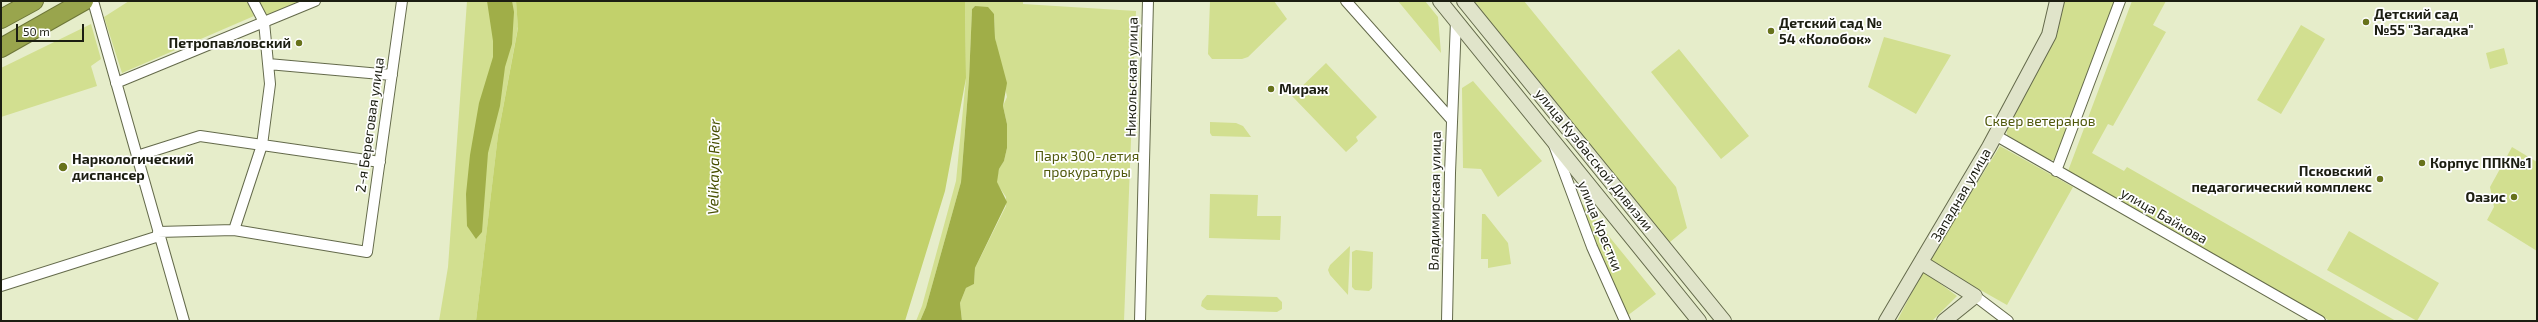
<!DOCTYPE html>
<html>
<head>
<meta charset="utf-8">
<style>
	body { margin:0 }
	#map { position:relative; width:2538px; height:322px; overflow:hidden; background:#e6edca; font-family:"Exo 2",sans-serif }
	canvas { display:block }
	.frame { position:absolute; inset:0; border:2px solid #1c1e12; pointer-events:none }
	.scale { position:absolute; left:16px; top:24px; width:68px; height:18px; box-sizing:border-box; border:2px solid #1c1e12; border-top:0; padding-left:5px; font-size:12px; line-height:14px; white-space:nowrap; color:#1c1e12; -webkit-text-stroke:3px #fff; paint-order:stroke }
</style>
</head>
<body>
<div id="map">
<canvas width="2538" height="322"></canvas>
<div class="frame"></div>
<div class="scale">50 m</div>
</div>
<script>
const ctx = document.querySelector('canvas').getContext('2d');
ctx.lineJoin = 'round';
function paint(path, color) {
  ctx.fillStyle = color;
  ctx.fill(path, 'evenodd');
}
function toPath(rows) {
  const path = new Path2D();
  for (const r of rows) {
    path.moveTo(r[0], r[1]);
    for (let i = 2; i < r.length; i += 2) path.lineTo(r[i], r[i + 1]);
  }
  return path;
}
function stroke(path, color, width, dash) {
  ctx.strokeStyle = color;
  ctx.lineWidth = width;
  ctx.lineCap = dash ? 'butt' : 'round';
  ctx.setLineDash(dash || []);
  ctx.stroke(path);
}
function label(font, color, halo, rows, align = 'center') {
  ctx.font = font + ' "Exo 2",sans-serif';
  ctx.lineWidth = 3.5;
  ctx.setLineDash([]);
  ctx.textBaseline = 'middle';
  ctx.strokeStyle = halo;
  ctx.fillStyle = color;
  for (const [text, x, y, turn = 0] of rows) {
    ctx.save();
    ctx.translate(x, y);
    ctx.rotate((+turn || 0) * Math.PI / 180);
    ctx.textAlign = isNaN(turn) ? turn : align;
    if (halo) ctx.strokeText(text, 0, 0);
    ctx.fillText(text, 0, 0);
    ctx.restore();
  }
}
const green = toPath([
	[129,1,247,1,254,16,122,73,104,17],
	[259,1,309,1,268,18],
	[467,1,516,1,518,27,498,135,476,321,439,321,448,267],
	[965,1,1023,1,1023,4,1136,11,1124,321,962,321,960,303,966,288,974,284,975,268,1006,206,1006,197,996,182,999,169,1004,161,1007,148,1007,124,1003,106,1007,97,995,38,994,14,975,6,972,9,969,79,961,182,926,307,920,321,916,321,922,306,956,181,966,78],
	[1210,1,1274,1,1287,19,1248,57,1242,59,1212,59,1208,54],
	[1398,1,1425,1,1438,17,1441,53],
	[1468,1,1524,1,1676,187,1687,228,1664,247],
	[2063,1,2117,1,2056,160,2049,160,2007,135,2006,122],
	[2132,1,2166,1,2153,25,2166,32,2113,126,2108,124,2092,153,2124,171,2127,167,2396,321,2330,321,2068,171],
	[91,24,101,59,91,66,97,86,1,117,1,68],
	[2301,25,2325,39,2281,114,2257,100],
	[1884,37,1951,55,1916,114,1868,87],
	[2504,48,2508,64,2490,69,2486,53],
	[1679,49,1749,136,1721,159,1651,72],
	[1326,63,1377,117,1356,137,1358,141,1346,152,1292,96],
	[1473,81,1542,161,1498,197,1481,169,1463,168,1462,88],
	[1210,122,1236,123,1243,126,1251,137,1212,136,1210,133],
	[2000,146,2073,187,2007,305,1929,261],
	[2512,147,2537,162,2537,251,2487,220,2494,207,2490,187],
	[1210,194,1258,195,1257,216,1281,216,1280,240,1209,238],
	[1581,202,1656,294,1627,316,1581,207],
	[1482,214,1485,214,1508,243,1511,264,1488,268,1488,259,1481,259],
	[2349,231,2439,283,2417,321,2327,270],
	[1350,246,1348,295,1330,275,1328,270,1330,265],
	[1356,250,1373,252,1372,288,1369,291,1355,290,1352,287,1352,252],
	[1923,271,1957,296,1932,321,1897,321],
	[1207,295,1277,297,1282,302,1282,309,1277,312,1207,310,1201,306,1202,301]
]);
const forest = toPath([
	[487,1,512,1,514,12,512,44,505,67,500,106,488,153,482,232,476,239,467,226,466,194,470,155,479,103,493,57,493,41],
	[975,6,988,7,994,14,995,38,1007,83,1003,106,1007,124,1007,148,1004,161,999,169,997,182,1007,202,975,268,974,284,966,288,960,303,962,321,920,321,926,307,961,182,969,79,972,9]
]);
const water = toPath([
	[516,1,965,1,966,78,945,191,905,321,476,321,498,135,518,28]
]);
const street = toPath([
	[93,1,184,321],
	[1346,1,1451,119],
	[268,64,392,75],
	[116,83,315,1],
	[1995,135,2320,321],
	[1554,145,1592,247,1625,321],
	[137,156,200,136,380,162],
	[2056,171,2120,1],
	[234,230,262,145,270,84,264,22,253,1],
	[158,232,234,230,367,252,402,1],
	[1,286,159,236],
	[1975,296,2008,321],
	[1140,321,1148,1],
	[1447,321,1450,173,1456,21]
]);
const secondary = toPath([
	[1440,1,1699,321],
	[1464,1,1724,321],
	[1922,263,1975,296,1944,321],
	[1886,321,1989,147,2049,35,2057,1]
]);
const highway = toPath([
	[1,19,34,1],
	[1,48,84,1]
]);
const markers = [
	[2366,22,4,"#67721b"],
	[1771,31,4,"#67721b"],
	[299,43,4,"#67721b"],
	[1271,89,4,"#67721b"],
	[2422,163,4,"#67721b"],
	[63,167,5,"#67721b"],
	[2380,179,4,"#67721b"],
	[2514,197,4,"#67721b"]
];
const poiNames = [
	["Детский сад",2374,14],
	["№55 \"Загадка\"",2374,30],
	["Детский сад №",1779,23],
	["54 «Колобок»",1779,39],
	["Петропавловский",291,43,"right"],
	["Мираж",1279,89],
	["Наркологический",72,159],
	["диспансер",72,175],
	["Корпус ППК№1",2430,163],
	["Псковский",2372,171,"right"],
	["педагогический комплекс",2372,187,"right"],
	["Оазис",2506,197,"right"]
];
const streetNames = [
	["Никольская улица",1132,77,-89],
	["2-я Береговая улица",370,125,-82],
	["улица Кузбасской Дивизии",1594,160,51],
	["Западная улица",1961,195,-60],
	["Владимирская улица",1435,201,-89],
	["улица Байкова",2164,216,30],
	["улица Крестки",1600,226,68]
];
const parkNames = [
	["Сквер ветеранов",2040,121],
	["Парк 300-летия",1087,156],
	["прокуратуры",1087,172]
];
const waterNames = [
	["Velikaya River",714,167,-89]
];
paint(green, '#d2df90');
paint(forest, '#a0ae48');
paint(water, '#c2d16b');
stroke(street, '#646a4b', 12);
stroke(secondary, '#646a4b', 16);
stroke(highway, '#6d7638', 20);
stroke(street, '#fff', 10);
stroke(secondary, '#e0e4ca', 14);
stroke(highway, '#99a54d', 18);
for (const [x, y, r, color] of markers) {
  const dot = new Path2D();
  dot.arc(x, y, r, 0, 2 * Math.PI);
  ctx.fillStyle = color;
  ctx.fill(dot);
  stroke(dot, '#fff', 1.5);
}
label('bold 14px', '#1c1e12', '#fff', poiNames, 'left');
label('14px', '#1c1e12', '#fff', streetNames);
label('14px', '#50590c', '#fff', parkNames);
label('italic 15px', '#474f00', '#fff', waterNames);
</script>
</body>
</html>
